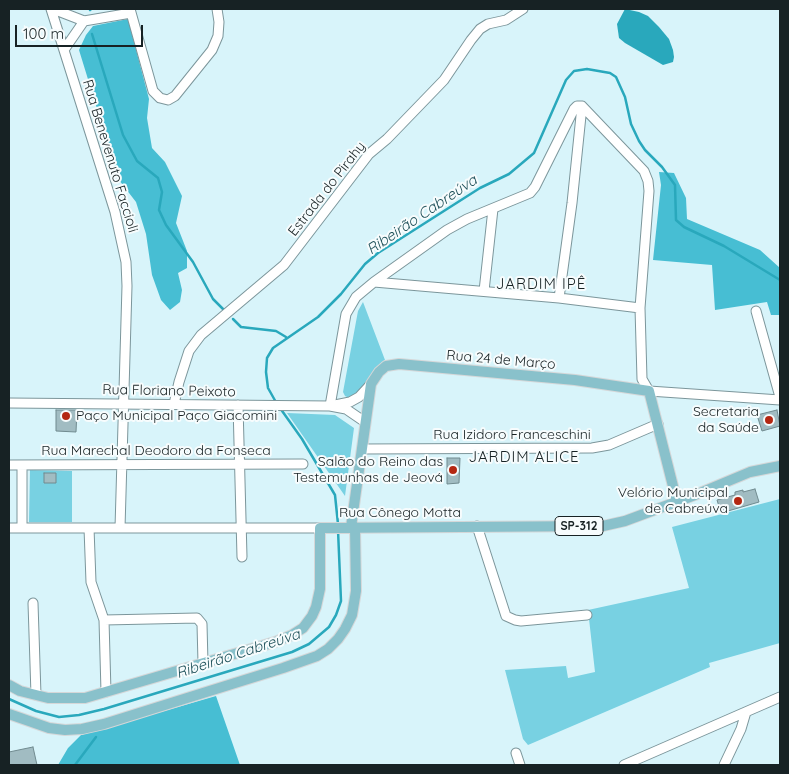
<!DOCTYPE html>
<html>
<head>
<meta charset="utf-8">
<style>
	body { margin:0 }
	#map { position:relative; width:789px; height:774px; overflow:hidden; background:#d8f4fa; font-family:Quicksand,sans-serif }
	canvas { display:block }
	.frame { position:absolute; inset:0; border:10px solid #172224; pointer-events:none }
	.scale { position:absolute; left:15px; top:25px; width:128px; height:22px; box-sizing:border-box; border:2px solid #172224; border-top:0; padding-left:6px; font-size:15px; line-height:18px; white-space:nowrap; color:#172224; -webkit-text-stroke:4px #f7fcfd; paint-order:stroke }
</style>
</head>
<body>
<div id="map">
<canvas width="789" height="774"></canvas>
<div class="frame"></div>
<div class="scale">100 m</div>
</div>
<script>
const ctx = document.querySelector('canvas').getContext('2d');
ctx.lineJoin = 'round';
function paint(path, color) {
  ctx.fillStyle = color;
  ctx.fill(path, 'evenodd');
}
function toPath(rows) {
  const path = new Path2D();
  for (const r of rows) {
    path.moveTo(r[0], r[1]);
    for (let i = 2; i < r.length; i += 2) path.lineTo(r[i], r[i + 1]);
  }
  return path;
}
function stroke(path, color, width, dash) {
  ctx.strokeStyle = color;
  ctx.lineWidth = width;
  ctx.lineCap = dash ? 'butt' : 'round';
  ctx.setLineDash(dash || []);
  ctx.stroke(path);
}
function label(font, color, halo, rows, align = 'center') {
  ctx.font = font + ' Quicksand,sans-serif';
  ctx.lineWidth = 4;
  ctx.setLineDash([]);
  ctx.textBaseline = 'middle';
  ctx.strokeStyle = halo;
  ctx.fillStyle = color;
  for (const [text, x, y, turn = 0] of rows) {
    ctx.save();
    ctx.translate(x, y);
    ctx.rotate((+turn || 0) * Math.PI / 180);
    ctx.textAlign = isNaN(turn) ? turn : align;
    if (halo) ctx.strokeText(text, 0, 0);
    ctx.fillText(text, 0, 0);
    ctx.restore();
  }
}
const green = toPath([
	[363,302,385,360,379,365,362,389,358,394,349,398,345,396,343,392,358,311],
	[287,413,335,415,354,428,345,496],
	[30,470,72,471,72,522,29,522],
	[780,499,780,643,709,663,710,667,528,745,523,739,505,670,566,666,568,678,595,672,588,610,689,588,672,527]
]);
const forest = toPath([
	[128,19,149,99,147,118,152,148,165,162,182,196,176,223,187,251,187,268,178,273,182,290,180,302,170,310,161,300,152,275,146,234,136,202,119,180,79,50,86,35,93,26],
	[659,172,674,173,686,198,687,219,760,250,780,268,780,315,771,315,767,302,715,310,712,265,653,260,661,185],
	[216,696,240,765,58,765,68,748,81,735]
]);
const water = toPath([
	[625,9,639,12,648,16,659,27,669,39,673,50,674,57,673,62,663,65,625,43,619,38,617,24]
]);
const stream = toPath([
	[90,10,91,9],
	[92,34,123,135,137,161,158,178,162,192,159,210,166,225,193,262,213,299,224,310],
	[233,319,241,327,276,331,286,337],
	[277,404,268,388,266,372,267,358,273,348,318,317,341,294,365,264,378,253,480,188,509,174,534,153,566,80,574,71,587,69,610,73,616,77,625,97,631,124,639,141,645,150,662,167,675,185,676,220,684,227,724,246,780,280],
	[280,408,302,439,335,495,338,524],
	[9,699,36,711,59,717,79,715,104,709,292,652,309,644,329,627,336,615,341,601,338,530],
	[75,765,96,737]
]);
const building = toPath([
	[56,410,77,410,76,432,56,431,56,410],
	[777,410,780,426,762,431,757,415,777,410],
	[447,458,460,458,459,483,447,484,447,458],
	[44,473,56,473,56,483,44,483,44,473],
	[755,489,759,502,721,513,717,500,735,495,735,492,743,490,743,492,755,489],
	[33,747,37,765,9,765,9,752,33,747]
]);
const minor = toPath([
	[51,9,115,212,126,262,127,286,120,528],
	[53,9,84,21,131,13],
	[130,9,153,91,160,98,168,100,175,96,212,50,218,36,219,22,217,9],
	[64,50,84,21],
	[582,106,644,171,648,181,649,191,640,308,642,379,649,391,780,400],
	[374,282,559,298,640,308],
	[484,291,493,209],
	[559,298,572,203,582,106],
	[756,311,780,397],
	[9,403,330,406,346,409,365,422],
	[174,404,179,382,189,351,201,335,284,265,369,154,387,139,444,80,471,40,480,29,488,24,506,20,523,9],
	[238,405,242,557],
	[335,405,350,402,359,397,371,384],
	[330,406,346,314,356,297,374,282,447,230,467,219,530,193,535,187,574,109,577,106,582,106],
	[362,449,592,448,609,445,658,424],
	[9,465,303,464],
	[477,526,506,616,515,620,521,621,587,615],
	[9,528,320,528],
	[22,528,22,465],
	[89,528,91,582,104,620,106,692],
	[33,603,36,695],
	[104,620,197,618,202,624,203,663],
	[516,753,520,765],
	[624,765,780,697],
	[724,765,741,729,746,712]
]);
const major = toPath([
	[351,527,371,384,379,372,386,366,399,364,575,380,649,391,677,502],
	[9,685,20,691,48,698,85,698,275,642,292,635,303,628,312,616,316,607,320,589,320,528,603,526,625,521,695,495,750,472,780,466],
	[9,714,49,728,65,730,82,729,104,724,283,668,317,656,328,649,338,639,345,629,352,615,356,591,355,527]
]);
const markers = [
	[66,416,5,"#b42712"],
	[769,420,5,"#b42712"],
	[453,470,5,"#b42712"],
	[738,501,5,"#b42712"]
];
const shields = [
	[579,526,48]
];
const shieldNames = [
	["SP-312",579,526]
];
const streetNames = [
	["Rua Benevenuto Faccioli",110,156,73],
	["Estrada do Pirahy",327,189,-52],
	["Rua 24 de Março",501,360,5],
	["Rua Floriano Peixoto",169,391,1],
	["Rua Izidoro Franceschini",512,435],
	["Rua Marechal Deodoro da Fonseca",156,451],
	["Rua Cônego Motta",400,513]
];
const poiNames = [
	["Secretaria",759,412],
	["da Saúde",759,428],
	["Paço Municipal Paço Giacomini",76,416,"left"],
	["Salão do Reino das",443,462],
	["Testemunhas de Jeová",443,478],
	["Velório Municipal",728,493],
	["de Cabreúva",728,509]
];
const waterNames = [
	["Ribeirão Cabreúva",422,215,-34],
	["Ribeirão Cabreúva",238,654,-18]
];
const neighbourhoodNames = [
	["JARDIM IPÊ",541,284],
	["JARDIM ALICE",524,457]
];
paint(green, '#78d1e2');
paint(forest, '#47bed3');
paint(water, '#29a8bc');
stroke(stream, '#29a8bc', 2.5);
paint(building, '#a1bcc2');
stroke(building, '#708a8f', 1);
stroke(minor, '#7c969b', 11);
stroke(major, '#d5d7d8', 12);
stroke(minor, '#fff', 9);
stroke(major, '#89c1cb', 10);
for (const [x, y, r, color] of markers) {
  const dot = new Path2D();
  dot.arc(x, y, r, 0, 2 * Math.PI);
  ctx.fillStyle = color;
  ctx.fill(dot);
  stroke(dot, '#f7fcfd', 2);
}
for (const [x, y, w] of shields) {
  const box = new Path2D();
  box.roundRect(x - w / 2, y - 9.5, w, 19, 4);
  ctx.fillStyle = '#f7fcfd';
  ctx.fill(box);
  stroke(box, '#172224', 1);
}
label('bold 12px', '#172224', null, shieldNames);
label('14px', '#172224', '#f7fcfd', streetNames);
label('14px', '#172224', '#f7fcfd', poiNames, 'right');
label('italic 15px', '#1e5059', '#f7fcfd', waterNames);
ctx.letterSpacing = '1px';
label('15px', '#172224', '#f7fcfd', neighbourhoodNames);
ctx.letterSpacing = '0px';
</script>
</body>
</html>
